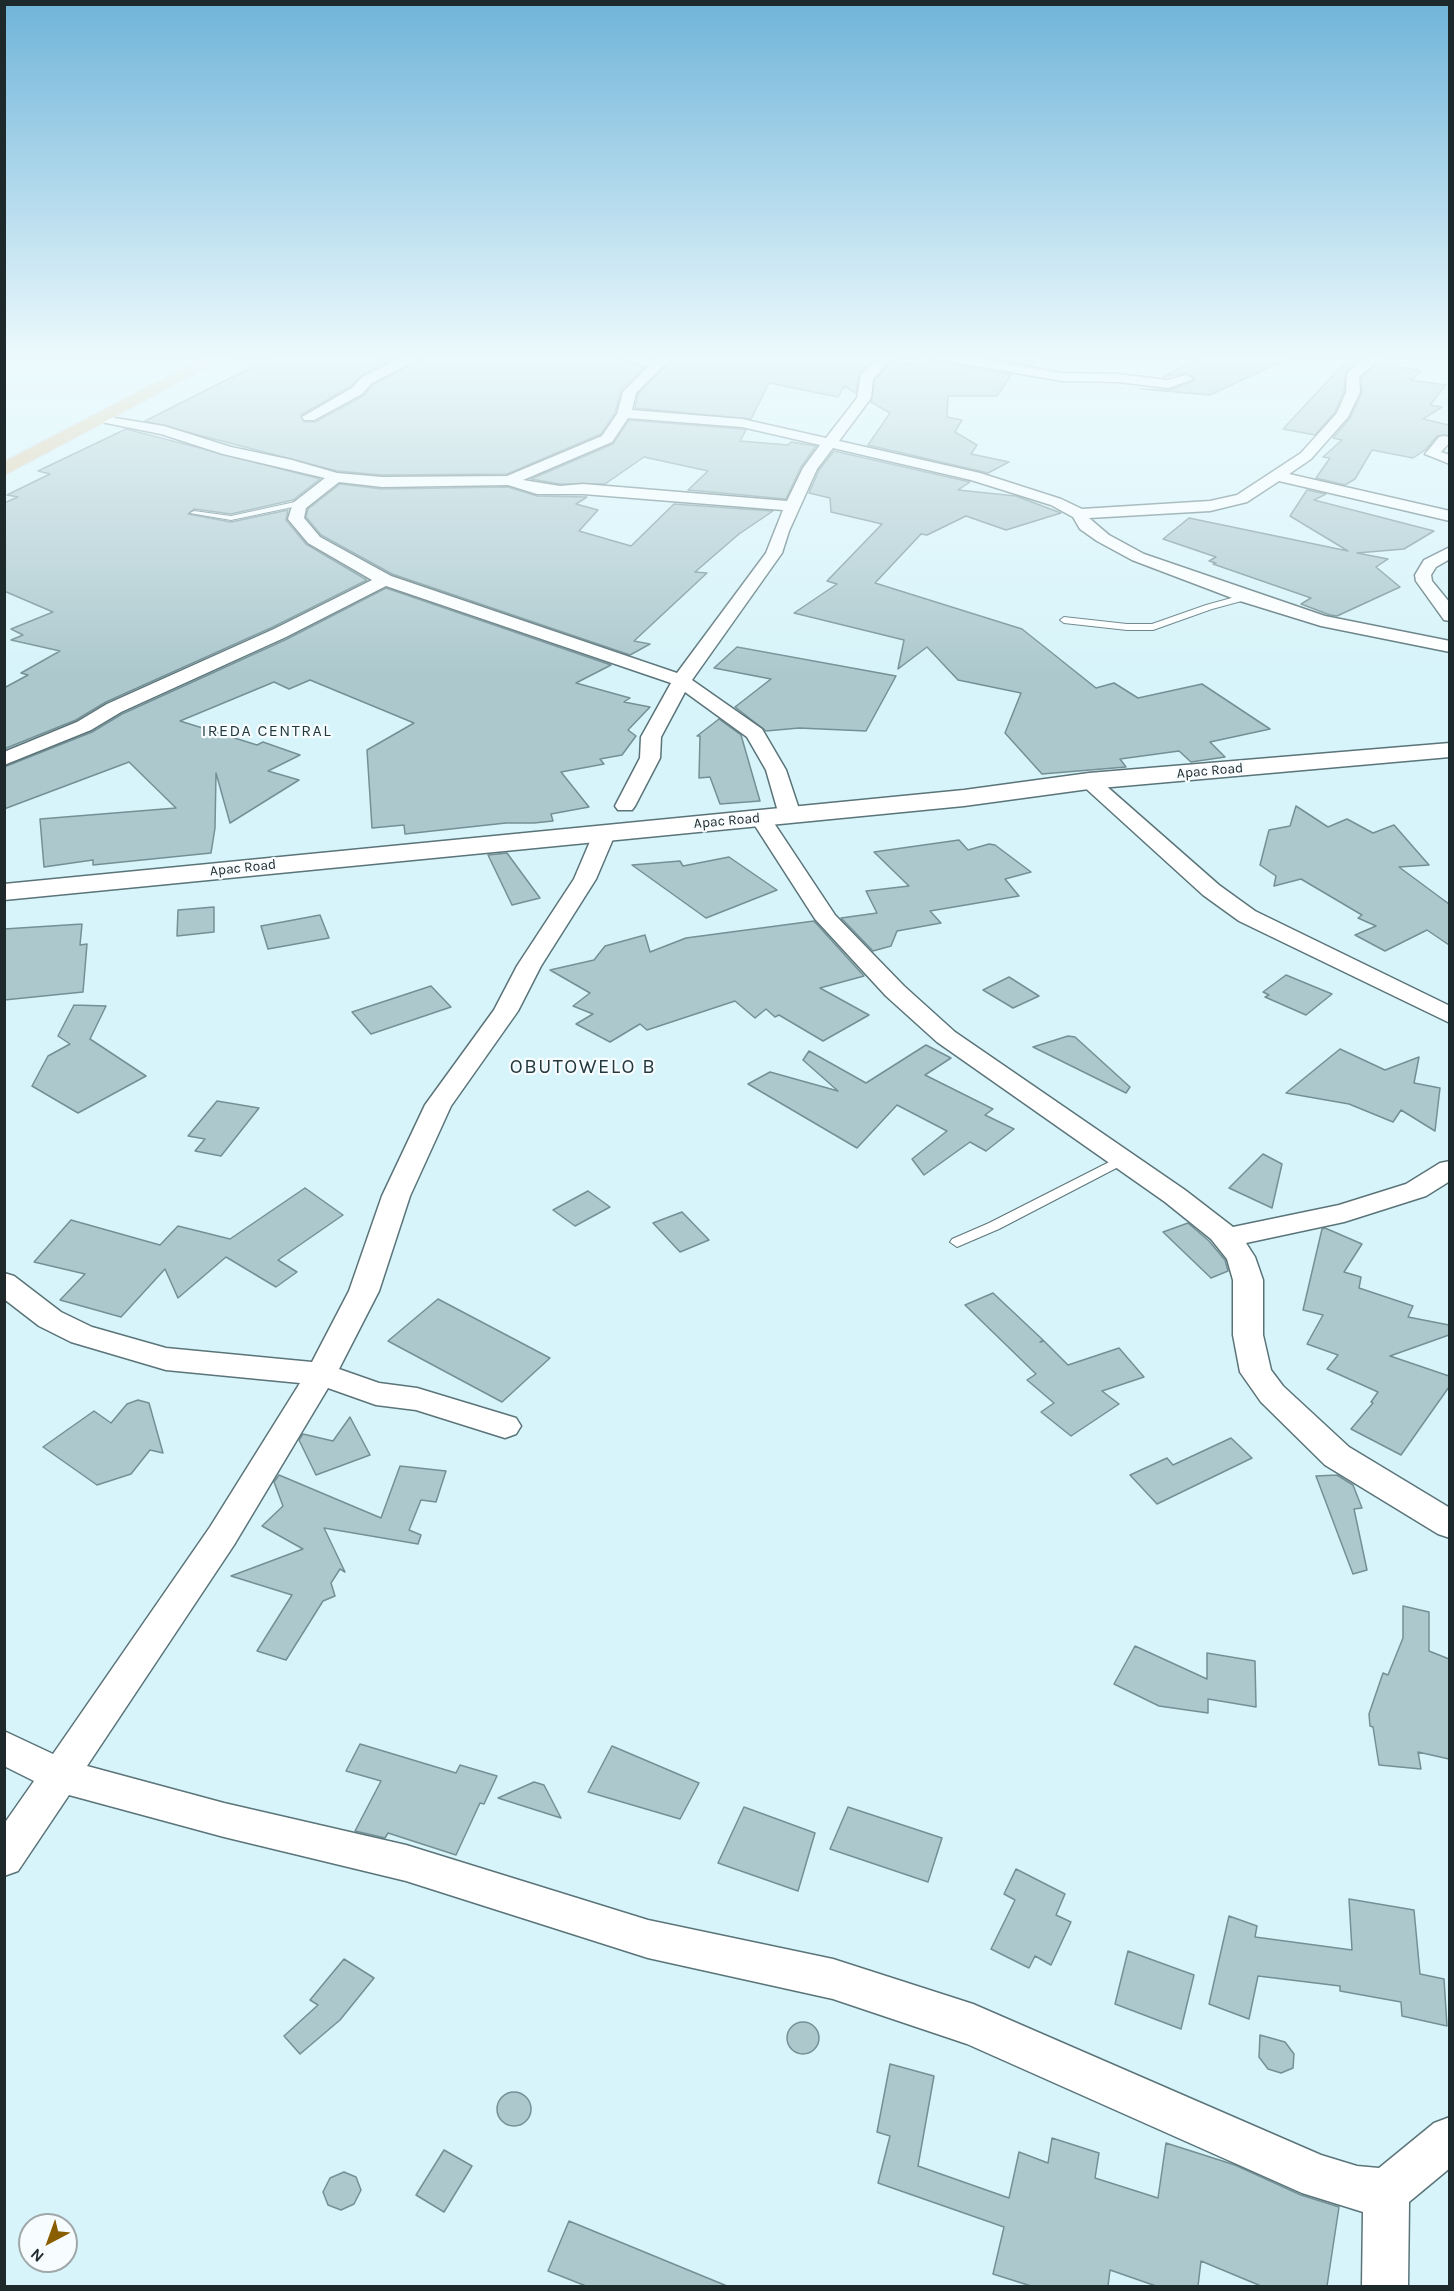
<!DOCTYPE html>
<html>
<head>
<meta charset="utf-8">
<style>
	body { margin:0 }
	#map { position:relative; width:1454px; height:2291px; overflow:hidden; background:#d7f4fa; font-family:Karla,sans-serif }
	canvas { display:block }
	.frame { position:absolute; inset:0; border:6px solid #1e292b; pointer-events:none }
	.north { position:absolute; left:18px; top:2213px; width:60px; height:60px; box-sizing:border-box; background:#f7fcfe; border:2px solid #a0a8aa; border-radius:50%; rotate:221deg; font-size:16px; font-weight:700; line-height:24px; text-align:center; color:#1e292b }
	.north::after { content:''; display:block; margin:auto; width:21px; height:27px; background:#895e00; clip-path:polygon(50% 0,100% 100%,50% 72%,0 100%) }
</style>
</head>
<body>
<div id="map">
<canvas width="1454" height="2291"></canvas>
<div class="frame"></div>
<div class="north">N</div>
</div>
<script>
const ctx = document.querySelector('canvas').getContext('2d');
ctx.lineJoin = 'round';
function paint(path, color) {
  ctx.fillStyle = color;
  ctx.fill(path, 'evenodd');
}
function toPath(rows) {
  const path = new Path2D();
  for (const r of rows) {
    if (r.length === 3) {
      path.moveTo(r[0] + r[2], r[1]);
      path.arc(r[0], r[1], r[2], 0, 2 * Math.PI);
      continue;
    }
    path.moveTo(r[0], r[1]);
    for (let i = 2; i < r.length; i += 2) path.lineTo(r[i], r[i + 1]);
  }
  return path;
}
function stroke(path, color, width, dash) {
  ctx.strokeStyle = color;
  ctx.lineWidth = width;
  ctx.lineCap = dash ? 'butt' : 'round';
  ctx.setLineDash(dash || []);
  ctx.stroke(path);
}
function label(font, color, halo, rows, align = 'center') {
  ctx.font = font + ' Karla,sans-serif';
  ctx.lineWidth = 4.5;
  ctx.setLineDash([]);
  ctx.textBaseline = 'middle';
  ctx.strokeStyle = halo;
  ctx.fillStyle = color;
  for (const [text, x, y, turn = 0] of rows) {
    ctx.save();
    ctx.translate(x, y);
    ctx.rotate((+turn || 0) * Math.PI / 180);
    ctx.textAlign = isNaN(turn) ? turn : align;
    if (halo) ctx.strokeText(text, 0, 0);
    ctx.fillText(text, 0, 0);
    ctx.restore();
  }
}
const building = toPath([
	[276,355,334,355,391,361,361,375,351,386,301,415,304,422,315,422,363,396,373,385,427,355,609,355,644,368,621,390,615,413,601,434,507,474,382,475,337,471,145,421,276,355],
	[676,355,842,355,874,359,859,373,856,393,844,386,838,397,769,383,751,419,635,408,638,394,676,355],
	[920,355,927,355,935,361,1011,375,997,396,948,396,947,417,962,420,955,432,977,445,971,454,1009,462,988,473,868,445,890,413,871,402,875,380,892,361,919,365,920,355],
	[972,355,1047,355,1029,365,972,355],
	[1206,355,1295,355,1210,395,1141,389,1170,390,1194,381,1194,377,1185,373,1163,377,1206,355],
	[1349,358,1360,360,1346,371,1344,391,1335,412,1315,435,1283,429,1349,358],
	[1378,363,1421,371,1411,380,1446,385,1430,405,1442,407,1423,419,1449,425,1449,435,1437,436,1425,450,1413,458,1372,450,1355,479,1345,485,1316,478,1330,458,1323,457,1342,440,1333,438,1350,418,1362,393,1361,378,1378,363],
	[629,420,742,429,746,430,740,441,788,445,791,442,816,446,801,467,786,499,688,490,708,471,644,457,605,484,560,484,531,479,613,444,629,420],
	[126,429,320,479,293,500,231,514,194,509,188,514,231,522,288,510,286,520,306,544,367,580,273,627,106,702,76,720,4,749,4,688,28,675,21,673,60,651,11,640,23,635,11,629,53,612,4,591,4,503,18,497,7,495,50,474,38,471,126,429],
	[834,451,970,482,958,490,1016,496,1061,513,1006,530,966,516,927,535,921,534,875,583,1022,629,1096,688,1114,683,1138,698,1202,684,1270,729,1210,742,1225,757,1191,762,1179,751,1120,759,1126,767,1042,774,1005,733,1021,693,958,680,927,647,898,669,904,640,794,613,837,584,827,581,882,524,831,512,830,498,809,493,819,470,834,451],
	[340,484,382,489,508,487,537,496,587,497,576,504,598,510,579,531,631,546,674,504,773,511,739,534,695,572,707,573,634,641,650,644,630,655,392,574,321,535,306,517,308,509,340,484],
	[1307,490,1326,494,1314,500,1434,531,1404,549,1357,553,1388,559,1376,567,1400,587,1337,616,1330,615,1301,604,1311,598,1213,564,1216,563,1209,561,1216,557,1163,539,1189,518,1348,551,1290,516,1307,490],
	[386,588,611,665,576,683,630,698,624,702,650,707,628,730,636,736,622,755,600,759,604,764,561,772,589,807,551,814,553,821,534,823,506,823,405,834,404,825,372,828,367,750,414,723,310,680,289,689,274,682,180,721,257,745,263,742,300,755,268,771,299,780,230,823,216,773,215,828,211,853,93,865,93,860,44,867,40,819,176,808,129,762,4,809,4,767,92,732,122,714,287,639,386,588],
	[737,647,896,676,866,731,799,728,766,731,735,707,771,679,714,668,737,647],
	[719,719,741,735,760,801,720,804,710,777,699,778,700,736,697,736,719,719],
	[1296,806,1328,827,1347,819,1373,833,1394,825,1429,865,1399,867,1449,904,1449,945,1427,930,1385,951,1355,935,1376,926,1358,918,1362,915,1301,879,1274,886,1276,876,1260,865,1269,830,1290,826,1296,806],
	[959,840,968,850,989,844,995,845,1031,872,1005,879,1019,896,930,911,941,923,897,931,891,946,873,951,841,918,877,913,866,891,909,886,874,852,959,840],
	[507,853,540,898,512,905,488,855,507,853],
	[729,857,777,890,706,918,632,865,680,861,683,866,729,857],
	[214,907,214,932,177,936,178,910,214,907],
	[320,915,329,938,268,949,261,926,320,915],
	[814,921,864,976,820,988,869,1015,823,1041,779,1015,775,1017,766,1009,755,1018,735,1001,647,1030,640,1024,610,1042,576,1024,593,1014,573,1006,590,993,550,970,594,960,605,946,645,935,650,952,686,938,814,921],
	[82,924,80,945,87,944,83,992,4,1000,4,929,82,924],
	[1286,975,1332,994,1306,1015,1265,997,1269,995,1263,992,1286,975],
	[1009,977,1039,996,1013,1008,983,990,1009,977],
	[431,986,451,1007,371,1034,352,1012,431,986],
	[74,1005,106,1006,90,1039,146,1076,78,1113,32,1086,48,1056,70,1044,58,1036,74,1005],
	[1068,1036,1075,1037,1130,1087,1126,1093,1033,1047,1068,1036],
	[926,1045,951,1058,925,1075,993,1109,985,1115,1014,1129,986,1151,970,1142,924,1175,912,1159,947,1131,897,1105,857,1148,748,1084,770,1072,838,1091,803,1060,809,1051,866,1083,926,1045],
	[1340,1049,1385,1070,1419,1057,1414,1083,1440,1088,1435,1131,1401,1110,1393,1122,1349,1104,1286,1093,1340,1049],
	[217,1101,259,1108,221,1156,195,1151,205,1139,188,1136,217,1101],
	[1263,1154,1282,1164,1272,1208,1229,1188,1263,1154],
	[305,1188,343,1215,278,1260,297,1272,276,1287,226,1257,178,1298,165,1269,121,1317,60,1300,85,1274,34,1262,71,1220,160,1245,178,1226,230,1239,305,1188],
	[588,1191,610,1207,575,1226,553,1210,588,1191],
	[682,1212,709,1240,680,1252,653,1223,682,1212],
	[1188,1223,1209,1241,1225,1260,1228,1271,1211,1278,1163,1232,1188,1223],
	[1325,1228,1362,1244,1344,1272,1361,1277,1359,1288,1413,1306,1408,1317,1449,1325,1449,1335,1390,1356,1449,1376,1449,1387,1401,1455,1351,1429,1373,1403,1371,1402,1378,1392,1327,1369,1338,1355,1307,1344,1323,1315,1303,1310,1322,1229,1325,1228],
	[993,1293,1043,1340,1040,1342,1044,1341,1068,1365,1119,1348,1144,1377,1102,1391,1119,1404,1071,1436,1041,1412,1054,1403,1027,1380,1036,1374,965,1305,993,1293],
	[438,1299,550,1358,502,1402,388,1341,438,1299],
	[138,1400,149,1403,163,1453,150,1450,131,1474,97,1485,43,1447,94,1411,111,1423,127,1404,138,1400],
	[350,1417,370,1455,316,1475,299,1440,303,1434,333,1441,350,1417],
	[1231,1438,1252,1458,1157,1504,1130,1475,1167,1458,1173,1465,1231,1438],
	[400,1466,446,1471,436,1502,421,1500,409,1530,421,1535,418,1544,324,1528,345,1572,340,1569,331,1583,335,1596,323,1601,286,1660,257,1651,292,1595,231,1576,303,1549,262,1526,283,1506,274,1482,279,1475,381,1518,400,1466],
	[1337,1475,1353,1485,1362,1508,1354,1509,1367,1570,1353,1574,1316,1476,1337,1475],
	[1403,1606,1429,1612,1429,1651,1449,1659,1449,1759,1418,1752,1421,1769,1379,1765,1373,1727,1370,1726,1369,1714,1383,1673,1388,1675,1403,1638,1403,1606],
	[1135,1646,1207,1679,1207,1653,1255,1661,1256,1707,1208,1699,1208,1713,1159,1706,1114,1684,1135,1646],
	[360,1744,456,1773,460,1765,497,1776,484,1804,480,1803,456,1855,388,1833,385,1838,355,1831,381,1781,346,1771,360,1744],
	[612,1746,699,1783,680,1819,588,1792,612,1746],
	[534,1782,544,1785,561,1818,498,1798,534,1782],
	[744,1807,815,1833,798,1891,718,1863,744,1807],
	[848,1807,942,1838,928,1882,830,1849,848,1807],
	[1016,1869,1065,1894,1056,1915,1071,1922,1051,1965,1035,1956,1029,1968,991,1949,1015,1900,1004,1894,1016,1869],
	[1349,1899,1414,1910,1420,1974,1444,1979,1447,2026,1402,2016,1401,2002,1340,1991,1340,1986,1258,1976,1249,2019,1209,2004,1229,1916,1257,1926,1255,1937,1352,1950,1349,1899],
	[1128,1951,1194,1975,1181,2029,1115,2004,1128,1951],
	[344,1959,374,1978,340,2020,300,2054,284,2036,318,2005,310,2000,344,1959],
	[803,2038,16],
	[1260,2035,1285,2042,1294,2054,1293,2068,1281,2073,1268,2069,1259,2057,1260,2035],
	[890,2064,934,2076,918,2166,1009,2198,1019,2152,1048,2163,1052,2138,1099,2153,1095,2178,1158,2198,1166,2143,1235,2165,1301,2195,1339,2207,1327,2286,1261,2286,1201,2261,1198,2286,1156,2286,1110,2270,1108,2286,1031,2286,993,2274,1004,2227,878,2183,890,2136,877,2132,890,2064],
	[514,2109,17],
	[444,2150,472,2166,444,2212,416,2195,444,2150],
	[344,2172,356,2177,361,2190,354,2204,341,2210,328,2205,323,2192,330,2178,344,2172],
	[569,2221,727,2286,586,2286,548,2271,569,2221]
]);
const service = toPath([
	[304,500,307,500,307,504,231,520,190,513,194,511,231,516,304,500],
	[1246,594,1250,597,1249,599,1212,609,1153,630,1127,630,1064,623,1060,620,1064,617,1127,624,1152,624,1206,605,1246,594],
	[1123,1155,1130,1159,1128,1162,999,1229,957,1247,950,1242,952,1239,989,1223,1123,1155]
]);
const minor = toPath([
	[4,355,20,355,4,363,4,355],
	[409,355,425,355,372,383,362,394,314,420,304,420,302,417,352,388,362,377,409,355],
	[611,355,632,355,655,361,661,355,674,355,636,393,632,410,742,419,826,438,857,398,861,375,882,355,895,355,873,379,871,398,839,441,980,473,1061,499,1082,509,1210,501,1237,495,1301,453,1337,413,1346,392,1347,373,1370,355,1384,355,1359,377,1360,392,1348,417,1311,459,1289,474,1450,511,1450,521,1279,481,1247,502,1210,511,1089,518,1109,535,1144,554,1325,616,1450,641,1450,652,1321,626,1240,601,1132,560,1097,541,1080,529,1073,517,1051,505,971,480,833,448,817,469,789,531,782,553,692,680,762,729,786,770,801,815,797,819,783,819,779,815,766,770,747,737,685,692,661,737,660,758,635,806,632,810,618,810,615,806,640,758,641,737,671,683,386,586,286,637,121,712,91,730,4,765,4,752,77,722,107,704,274,629,372,580,308,543,288,519,293,503,325,478,223,454,161,434,96,421,96,415,164,426,231,447,292,460,337,473,382,477,507,476,602,436,617,414,623,392,648,367,611,355],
	[628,418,742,427,820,445,803,468,787,501,583,484,560,486,523,480,612,442,628,418],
	[339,482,382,487,508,485,537,494,583,494,783,510,766,553,677,673,391,576,320,537,304,518,306,508,339,482],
	[929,355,958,355,1062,373,1117,374,1168,380,1186,375,1193,379,1169,388,1117,382,1062,381,935,359,929,355],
	[1444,436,1449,437,1450,442,1441,452,1450,455,1450,464,1425,454,1439,437,1444,436],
	[1450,547,1450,559,1436,567,1431,575,1432,581,1450,603,1450,621,1444,620,1416,581,1415,575,1424,560,1450,547],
	[1089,775,1096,777,1219,885,1255,911,1450,1006,1450,1023,1239,921,1203,895,1082,785,1079,781,1082,777,1089,775],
	[761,812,768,814,835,915,904,986,955,1032,1185,1190,1233,1227,1339,1205,1406,1184,1440,1163,1450,1161,1450,1181,1426,1196,1344,1222,1246,1243,1255,1257,1263,1280,1263,1335,1271,1370,1283,1386,1349,1447,1450,1508,1450,1538,1438,1534,1325,1465,1261,1402,1240,1372,1233,1335,1233,1280,1227,1259,1211,1239,1165,1202,937,1042,886,996,815,919,750,818,754,814,761,812],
	[605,826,613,827,616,832,596,879,541,966,518,1011,451,1106,410,1196,379,1291,339,1369,379,1383,417,1388,516,1418,521,1426,516,1434,505,1438,416,1410,376,1405,328,1388,234,1545,87,1766,224,1803,406,1845,648,1920,833,1959,973,2004,1321,2155,1357,2166,1379,2168,1434,2123,1450,2117,1450,2168,1409,2202,1408,2286,1362,2286,1363,2212,1302,2193,967,2044,833,1999,648,1958,406,1881,224,1837,69,1795,18,1871,4,1876,4,1824,34,1781,4,1766,4,1731,53,1754,210,1527,300,1383,166,1370,71,1342,39,1326,4,1299,4,1273,14,1276,61,1312,92,1327,166,1348,312,1362,349,1291,382,1196,425,1105,494,1010,517,966,574,879,594,832,597,827,605,826]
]);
const secondary = toPath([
	[1450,743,1450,757,1089,789,964,806,4,900,4,884,964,790,1089,773,1450,743]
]);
const primary = toPath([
	[210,355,230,355,4,475,4,462,210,355]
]);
const farStreetnames = [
	["Apac Road",1210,771,-5],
	["Apac Road",727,821,-5],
	["Apac Road",243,868,-6]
];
const farQuarternames = [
	["IREDA CENTRAL",267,731]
];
const quarterNames = [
	["OBUTOWELO B",583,1067]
];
paint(building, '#acc8cd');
stroke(building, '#759095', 1.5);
stroke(service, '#5a7479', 2);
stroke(minor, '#5a7479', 3);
stroke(secondary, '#5a7479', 3);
stroke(primary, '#d6d8d9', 3);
paint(service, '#fff');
paint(minor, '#fff');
paint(secondary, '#fff');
paint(primary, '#e1c69b');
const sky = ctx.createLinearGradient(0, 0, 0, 676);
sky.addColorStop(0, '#6fb4d9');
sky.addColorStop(0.53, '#edfafd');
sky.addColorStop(1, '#edfafd00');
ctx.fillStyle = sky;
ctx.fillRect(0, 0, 1454, 676);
label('14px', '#1e292b', '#f7fcfe', farStreetnames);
ctx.letterSpacing = '1.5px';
label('16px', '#223a3f', '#f7fcfe', farQuarternames);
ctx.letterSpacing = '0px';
ctx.letterSpacing = '1.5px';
label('20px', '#223a3f', '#f7fcfe', quarterNames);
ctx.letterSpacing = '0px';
</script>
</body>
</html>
